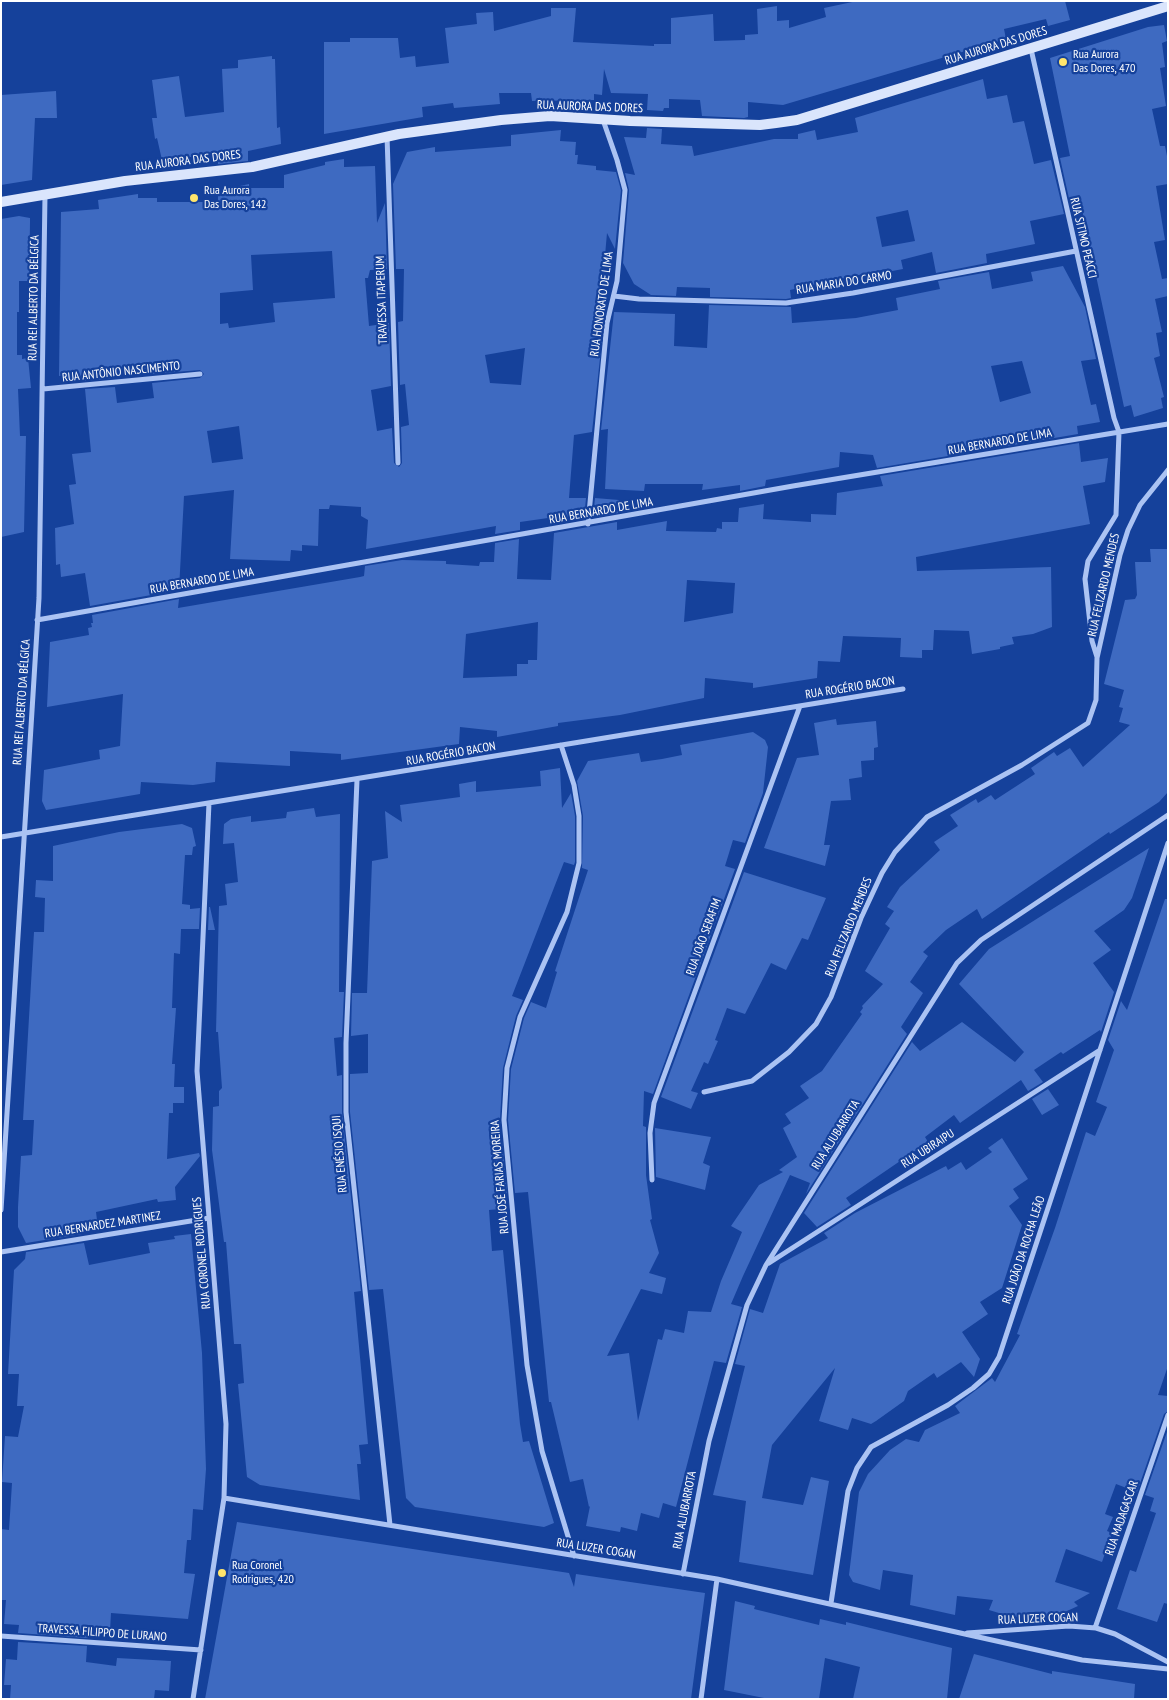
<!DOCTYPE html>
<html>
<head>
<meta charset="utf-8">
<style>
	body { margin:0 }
	#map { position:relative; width:1169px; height:1700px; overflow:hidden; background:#15419b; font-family:"PT Sans Narrow",sans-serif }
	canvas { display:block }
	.frame { position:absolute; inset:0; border:2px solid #fff; pointer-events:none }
</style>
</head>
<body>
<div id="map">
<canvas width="1169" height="1700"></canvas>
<div class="frame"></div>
</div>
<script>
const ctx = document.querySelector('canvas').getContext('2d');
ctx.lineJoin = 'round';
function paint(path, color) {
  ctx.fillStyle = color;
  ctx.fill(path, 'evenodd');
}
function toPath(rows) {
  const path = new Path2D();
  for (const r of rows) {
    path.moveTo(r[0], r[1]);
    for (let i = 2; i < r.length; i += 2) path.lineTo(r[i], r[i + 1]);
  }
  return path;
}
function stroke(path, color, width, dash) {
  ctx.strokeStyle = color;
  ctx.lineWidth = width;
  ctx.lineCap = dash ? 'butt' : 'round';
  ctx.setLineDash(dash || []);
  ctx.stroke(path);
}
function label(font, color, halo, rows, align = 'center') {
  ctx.font = font + ' "PT Sans Narrow",sans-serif';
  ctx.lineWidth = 4.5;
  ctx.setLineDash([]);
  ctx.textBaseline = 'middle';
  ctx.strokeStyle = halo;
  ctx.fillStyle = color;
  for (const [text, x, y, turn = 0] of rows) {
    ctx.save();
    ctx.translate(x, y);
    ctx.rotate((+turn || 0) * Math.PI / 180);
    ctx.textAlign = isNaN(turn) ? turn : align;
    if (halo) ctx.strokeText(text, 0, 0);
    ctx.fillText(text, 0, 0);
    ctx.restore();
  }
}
const building = toPath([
	[857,1,1065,1,1070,20,1048,26,1046,19,1004,29,1006,39,783,105,748,102,748,117,744,118,702,116,700,100,669,99,669,108,664,108,663,111,647,110,648,94,611,93,604,69,602,95,594,94,594,100,532,101,531,93,499,93,500,104,454,108,453,103,422,107,423,117,324,134,324,42,350,42,350,38,398,38,400,58,415,56,416,67,449,63,445,28,477,24,476,13,493,12,494,31,551,16,551,8,576,8,573,42,654,46,654,44,671,44,671,18,713,14,714,41,745,40,745,35,758,34,757,9,777,6,777,21,789,20,789,28,826,17,824,8],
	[1164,25,1167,41,1162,43,1165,67,1160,68,1166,106,1152,109,1160,146,1165,146,1168,161,1168,184,1156,186,1165,240,1154,242,1162,279,1168,278,1168,296,1155,299,1162,332,1156,333,1160,356,1154,358,1164,397,1161,398,1163,408,1134,417,1131,405,1124,407,1082,210,1072,212,1060,158,1070,156,1050,58,1148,27],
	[272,56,272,59,275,59,277,128,280,127,281,144,248,151,248,161,218,164,218,154,162,160,157,138,155,139,152,118,157,118,152,80,179,76,185,117,224,112,222,69,238,68,238,60],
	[983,79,987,99,1007,95,1013,123,1024,121,1034,164,1051,160,1064,214,1030,221,1035,244,986,254,987,263,936,273,932,252,901,260,903,269,887,272,886,269,790,290,791,298,786,299,710,297,710,288,677,287,676,296,651,295,634,284,623,263,629,190,625,173,635,175,624,137,646,138,647,128,662,129,661,144,692,146,694,156,774,139,798,139,798,134,815,130,817,140,858,132,855,118],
	[908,210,915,241,882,247,876,217],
	[56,91,57,118,35,118,32,180,1,185,1,95],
	[561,130,560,141,576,142,575,155,578,155,577,164,596,166,596,170,616,172,621,190,615,249,607,233,600,312,605,312,592,432,574,435,569,498,586,498,584,519,554,524,555,517,520,522,520,530,495,534,496,526,366,549,368,520,361,516,361,507,330,505,329,509,319,509,318,546,302,545,302,551,291,550,290,561,230,559,234,490,184,496,179,590,90,606,85,573,61,577,60,564,56,565,55,528,74,524,69,485,76,484,72,454,91,452,85,389,115,387,117,403,154,398,152,383,200,378,204,374,200,370,151,374,150,369,113,369,114,378,84,381,83,376,74,377,74,374,59,376,61,212,99,209,98,200,138,194,138,198,157,198,157,202,218,202,218,191,249,184,249,188,284,188,284,175,325,165,325,162,344,159,344,167,375,166,377,223,385,203,387,269,370,270,368,278,365,278,369,326,389,323,391,386,371,390,377,431,392,428,394,463,399,467,402,463,401,427,409,425,405,384,400,385,398,322,403,321,404,269,396,269,393,184,407,152,435,147,435,152,511,146,511,135],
	[332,251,335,298,273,303,275,322,229,328,228,323,220,324,220,293,253,290,251,255],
	[525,348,521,385,490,383,485,355],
	[239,426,243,459,212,463,207,431],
	[19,216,30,218,30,223,29,281,19,281,19,312,17,312,17,355,22,355,22,359,28,358,31,388,18,389,20,436,26,436,24,532,1,537,1,219],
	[1063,266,1085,307,1096,359,1081,361,1091,405,1096,404,1100,422,1077,426,1078,434,877,468,873,455,840,452,839,467,766,480,765,486,740,491,740,485,702,490,703,484,645,484,644,491,605,489,608,429,601,430,614,312,675,314,674,346,707,348,709,305,791,307,792,323,856,318,898,310,896,298,940,289,938,281,989,272,992,289,1033,281,1031,272],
	[1022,361,1031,393,1000,402,991,366],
	[1079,443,1081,462,1108,458,1105,482,1083,486,1090,524,916,557,917,571,1051,567,1052,627,1033,634,1012,637,1014,644,1000,647,1000,649,972,654,969,631,934,630,933,650,922,650,922,658,900,657,901,638,843,636,840,662,818,661,817,678,753,688,753,683,705,678,704,698,620,715,558,723,558,726,497,737,497,731,460,727,459,744,341,760,341,754,290,751,290,766,216,762,215,782,193,785,141,782,140,794,46,810,42,801,44,770,100,759,99,750,120,746,123,694,47,707,50,642,89,635,88,628,92,627,91,623,93,623,92,615,179,599,178,608,360,577,364,576,365,566,402,560,446,561,446,564,479,566,480,562,494,562,495,543,519,539,517,579,551,580,554,533,617,522,617,530,667,521,666,531,716,532,717,528,722,529,722,522,738,522,739,508,764,504,763,519,811,522,811,514,836,515,837,493,883,486,880,476],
	[687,580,735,583,733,613,684,622],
	[538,622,537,660,528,660,528,664,517,664,517,676,463,678,466,634],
	[595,498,619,500,618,513,593,517],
	[1150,549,1168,549,1168,792,1159,802,1110,834,1109,832,982,919,977,909,946,930,923,952,928,956,910,982,923,993,901,1027,907,1034,806,1194,810,1183,790,1175,743,1276,731,1304,742,1307,726,1363,714,1361,676,1507,663,1503,659,1518,641,1513,637,1531,621,1527,620,1532,586,1526,590,1506,589,1507,583,1479,570,1482,551,1402,549,1402,528,1192,515,1193,508,1120,511,1069,524,1018,531,1002,546,1008,557,972,555,971,588,870,582,868,583,816,577,781,588,761,639,753,641,762,662,759,682,755,680,745,753,732,765,740,768,747,763,793,745,843,733,840,725,866,735,869,653,1094,644,1091,643,1126,646,1127,646,1175,652,1219,650,1220,659,1253,649,1273,666,1278,662,1294,641,1289,607,1356,629,1353,638,1421,658,1339,662,1340,665,1329,684,1333,688,1311,711,1312,721,1281,742,1232,731,1226,759,1185,783,1172,779,1170,797,1157,783,1128,791,1123,785,1114,809,1098,800,1086,822,1071,862,1014,860,1012,863,1008,862,1006,883,984,865,971,890,928,885,924,894,911,887,907,900,887,940,850,934,842,958,826,950,815,976,799,978,803,991,795,995,800,1035,774,1031,768,1054,752,1057,756,1070,748,1083,767,1130,725,1119,722,1123,708,1119,707,1124,690,1104,684,1125,600,1135,599,1137,595,1135,562,1151,562],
	[836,719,837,725,876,721,878,747,874,748,874,760,861,761,862,777,849,779,851,800,831,801,824,845,830,845,825,866,764,848,797,758,819,755,814,723],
	[560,768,562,808,571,793,575,816,575,862,574,865,564,862,512,996,523,1000,516,1016,503,1068,500,1120,507,1194,499,1195,500,1209,489,1210,492,1251,503,1250,520,1424,523,1442,529,1441,554,1523,544,1527,415,1507,406,1498,383,1289,369,1290,350,1112,350,1074,368,1073,368,1034,351,1036,352,993,367,993,372,861,388,858,385,811,402,822,400,805,460,797,459,784,476,781,476,792,541,786,540,771],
	[314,808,316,817,340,814,339,992,344,992,342,1037,334,1038,337,1076,342,1075,342,1112,361,1291,354,1292,368,1444,359,1445,361,1464,357,1464,360,1500,260,1485,247,1477,238,1384,244,1383,241,1344,234,1344,226,1242,224,1242,212,1150,213,1107,219,1106,219,1091,222,1088,218,1032,216,1032,219,906,227,905,225,884,238,882,234,843,223,844,224,824,231,819,251,816,251,822,286,818,287,812],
	[182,824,192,828,196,846,193,847,192,855,185,855,182,904,190,905,190,909,200,908,199,929,181,929,180,954,174,953,172,1008,176,1008,172,1064,175,1064,174,1087,184,1087,184,1103,173,1103,173,1113,169,1113,167,1159,199,1153,200,1156,175,1187,176,1200,158,1202,157,1199,96,1212,97,1220,80,1222,82,1234,26,1243,18,1227,18,1207,21,1156,32,1155,34,1120,23,1120,34,932,44,932,45,898,35,897,36,880,53,881,53,846,119,832],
	[1149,848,1132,898,1124,910,1094,931,1111,950,1093,963,1114,992,1101,1032,1100,1030,1063,1054,1061,1052,1034,1070,1043,1082,1028,1091,1021,1080,960,1123,954,1115,925,1137,928,1142,846,1198,851,1205,817,1227,804,1213,912,1042,920,1051,962,1022,1015,1062,1024,1052,959,984,989,949],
	[744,872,826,898,808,940,802,938,786,970,771,963,745,1014,727,1008,715,1040,718,1041,708,1064,704,1062,691,1091,698,1093,691,1109,661,1097],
	[1165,899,1168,899,1168,1366,1158,1395,1168,1396,1168,1411,1164,1414,1137,1492,1116,1484,1105,1514,1113,1517,1107,1531,1112,1533,1102,1562,1066,1549,1055,1582,1090,1593,1074,1602,1078,1606,1056,1616,1012,1617,989,1610,993,1600,957,1596,955,1615,910,1605,913,1575,883,1570,880,1590,853,1582,849,1575,859,1492,868,1474,890,1450,906,1439,919,1442,925,1430,960,1413,955,1406,992,1378,995,1382,1020,1335,1017,1334,1055,1228,1086,1132,1095,1136,1107,1107,1096,1102,1114,1050,1108,1040,1121,1001,1127,1010],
	[209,907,210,907,215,930,208,930],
	[1048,1089,1059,1105,1042,1115,1032,1099],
	[655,1128,711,1137,703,1163,710,1166,705,1190,656,1177],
	[1002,1138,1028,1179,1013,1189,1019,1198,1009,1206,1022,1225,1002,1288,980,1302,988,1314,962,1332,980,1359,974,1377,961,1362,937,1378,934,1373,908,1391,904,1401,876,1421,871,1424,852,1418,848,1430,819,1421,835,1368,772,1445,762,1498,803,1505,811,1477,829,1481,813,1575,739,1562,746,1501,713,1495,745,1366,735,1364,750,1309,763,1313,780,1264,828,1238,824,1233,855,1213,946,1166,948,1170,961,1162,966,1170,992,1152,988,1148],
	[191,1234,202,1353,206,1469,203,1510,193,1509,191,1540,187,1540,184,1573,195,1574,188,1619,111,1613,110,1631,89,1630,88,1638,18,1633,19,1625,4,1624,6,1600,1,1600,1,1529,9,1530,12,1483,2,1482,5,1436,18,1437,24,1406,17,1406,19,1374,8,1374,14,1270,25,1259,26,1252,84,1243,89,1265,150,1253,148,1243,175,1239,174,1236],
	[1168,1429,1168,1604,1164,1603,1157,1622,1117,1609,1130,1570,1136,1572,1156,1513,1150,1511,1154,1498,1145,1495],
	[237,1522,569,1573,574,1587,576,1574,705,1593,691,1699,205,1699],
	[735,1601,755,1606,754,1609,819,1625,820,1619,846,1625,846,1622,952,1648,947,1699,853,1699,860,1667,825,1658,819,1699,769,1699,724,1690],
	[18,1642,87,1646,86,1662,116,1666,117,1658,171,1661,169,1691,155,1690,154,1699,10,1699,11,1685,4,1685,6,1659,17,1660],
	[974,1654,1052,1674,1052,1671,1135,1684,1134,1699,959,1699]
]);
const minor = toPath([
	[1031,49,1114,418,1119,432,1116,515,1088,561,1085,579,1092,641,1097,657],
	[387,136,398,463],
	[614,296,639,299,786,303,853,293,1076,251],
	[43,389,200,374],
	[588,524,607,323,617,281,625,190,617,160,603,120],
	[37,620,793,486,1168,424],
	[561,745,574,785,579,816,579,863,567,912,520,1017,507,1068,504,1120,527,1365,542,1451,574,1556],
	[357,780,346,1043,346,1112,390,1525],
	[1,837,903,689],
	[704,1092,752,1081,789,1052,816,1024,831,997,861,918,882,873,895,852,927,817,1022,765,1088,723,1096,700,1097,658,1120,555,1128,530,1140,505,1168,470],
	[652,1180,650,1133,654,1103,800,706],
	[1,1210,39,598,45,195],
	[1,1252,209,1218],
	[769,1263,1100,1050],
	[224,1498,717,1579,1082,1660,1168,1669],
	[683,1574,709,1441,747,1305,766,1265,957,963,981,940,1168,815],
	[831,1603,848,1491,857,1468,871,1447,948,1405,973,1388,989,1374,999,1357,1168,843],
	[1095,1628,1168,1415],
	[967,1633,1069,1626,1096,1628,1115,1634,1168,1662],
	[1,1636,201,1650],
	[193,1699,224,1498,226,1424,197,1071,209,803],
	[701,1699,717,1579]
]);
const secondary = toPath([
	[1,202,125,181,252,167,399,134,501,120,550,116,630,121,760,125,776,123,797,120,1168,6]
]);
const markers = [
	[1063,62,5,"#ffe56c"],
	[194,198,5,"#ffe56c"],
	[222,1573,5,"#ffe56c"]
];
const streetNames = [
	["RUA AURORA DAS DORES",996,46,-17],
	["RUA AURORA DAS DORES",590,107,2],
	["RUA AURORA DAS DORES",188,161,-7],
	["RUA SITIMO PEACCI",1083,238,77],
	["RUA MARIA DO CARMO",844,283,-9],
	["RUA REI ALBERTO DA BÉLGICA",34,298,-89],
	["TRAVESSA ITAPERUM",382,300,-92],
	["RUA HONORATO DE LIMA",602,304,-82],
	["RUA ANTÔNIO NASCIMENTO",121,372,-6],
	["RUA BERNARDO DE LIMA",1000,442,-10],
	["RUA BERNARDO DE LIMA",601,511,-10],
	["RUA BERNARDO DE LIMA",202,581,-10],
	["RUA FELIZARDO MENDES",1104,585,-77],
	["RUA ROGÉRIO BACON",850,688,-9],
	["RUA REI ALBERTO DA BÉLGICA",22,702,-86],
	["RUA ROGÉRIO BACON",451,754,-10],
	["RUA FELIZARDO MENDES",849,927,-68],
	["RUA JOÃO SERAFIM",704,937,-70],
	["RUA ALJUBARROTA",836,1135,-58],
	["RUA UBIRAIPU",928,1149,-33],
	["RUA ENÉSIO ISQUI",340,1154,-95],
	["RUA JOSÉ FARIAS MOREIRA",500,1177,-95],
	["RUA BERNARDEZ MARTINEZ",103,1225,-9],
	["RUA JOÃO DA ROCHA LEÃO",1024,1250,-72],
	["RUA CORONEL RODRIGUES",202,1253,-95],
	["RUA ALJUBARROTA",685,1510,-79],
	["RUA MADAGASCAR",1122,1518,-71],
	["RUA LUZER COGAN",596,1549,9],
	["RUA LUZER COGAN",1038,1619,-2],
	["TRAVESSA FILIPPO DE LURANO",102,1633,4]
];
const poiNames = [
	["Rua Aurora",1073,55],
	["Das Dores, 470",1073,69],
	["Rua Aurora",204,191],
	["Das Dores, 142",204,205],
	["Rua Coronel",232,1566],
	["Rodrigues, 420",232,1580]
];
paint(building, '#3e6ac1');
stroke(minor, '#abc3f3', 5);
stroke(secondary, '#dae5fc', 10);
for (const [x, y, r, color] of markers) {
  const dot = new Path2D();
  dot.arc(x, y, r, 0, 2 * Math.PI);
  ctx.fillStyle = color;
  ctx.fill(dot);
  stroke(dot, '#15419b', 2);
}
label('12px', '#fff', '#15419b', streetNames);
label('12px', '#fff', '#15419b', poiNames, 'left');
</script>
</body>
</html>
